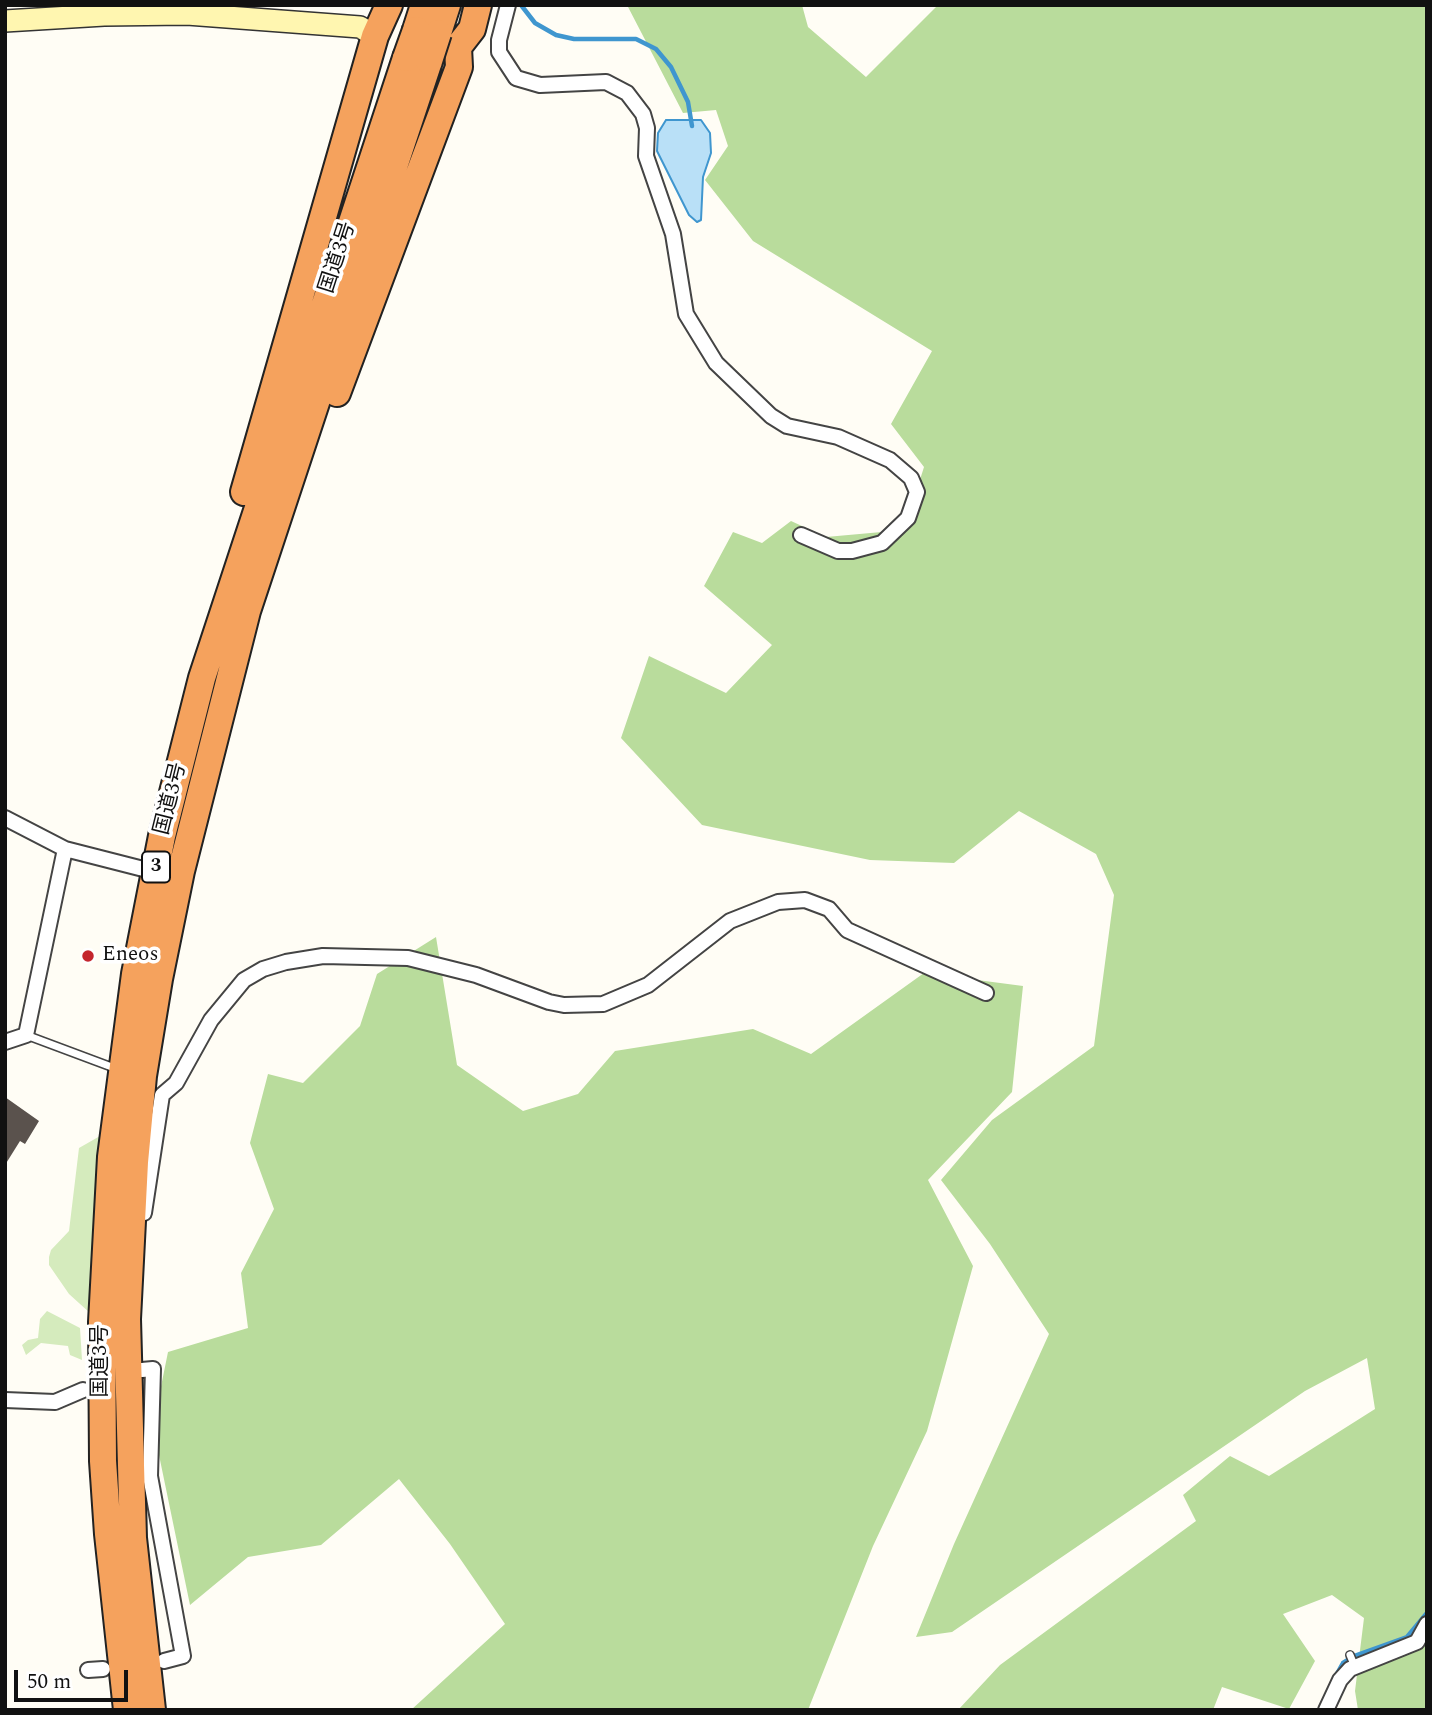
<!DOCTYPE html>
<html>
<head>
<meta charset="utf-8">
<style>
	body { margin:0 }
	#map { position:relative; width:1432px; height:1715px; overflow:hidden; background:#fffdf5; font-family:Spectral,serif }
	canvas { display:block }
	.frame { position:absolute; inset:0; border:7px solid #111; pointer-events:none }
	.scale { position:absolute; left:14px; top:1670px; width:114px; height:32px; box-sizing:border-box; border:4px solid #111; border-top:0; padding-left:9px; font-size:21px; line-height:24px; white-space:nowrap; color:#111; -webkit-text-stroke:5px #fff; paint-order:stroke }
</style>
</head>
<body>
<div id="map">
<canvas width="1432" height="1715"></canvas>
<div class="frame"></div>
<div class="scale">50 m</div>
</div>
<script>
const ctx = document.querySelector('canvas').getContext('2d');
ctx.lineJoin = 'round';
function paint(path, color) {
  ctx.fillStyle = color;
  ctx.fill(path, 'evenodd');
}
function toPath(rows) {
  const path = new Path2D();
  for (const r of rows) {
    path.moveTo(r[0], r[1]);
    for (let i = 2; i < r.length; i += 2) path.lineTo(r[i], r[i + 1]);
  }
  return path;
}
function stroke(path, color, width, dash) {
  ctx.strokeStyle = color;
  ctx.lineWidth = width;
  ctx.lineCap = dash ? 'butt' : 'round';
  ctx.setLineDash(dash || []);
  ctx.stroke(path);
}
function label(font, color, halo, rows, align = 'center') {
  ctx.font = font + ' Spectral,"Noto Sans JP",serif';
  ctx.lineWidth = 7;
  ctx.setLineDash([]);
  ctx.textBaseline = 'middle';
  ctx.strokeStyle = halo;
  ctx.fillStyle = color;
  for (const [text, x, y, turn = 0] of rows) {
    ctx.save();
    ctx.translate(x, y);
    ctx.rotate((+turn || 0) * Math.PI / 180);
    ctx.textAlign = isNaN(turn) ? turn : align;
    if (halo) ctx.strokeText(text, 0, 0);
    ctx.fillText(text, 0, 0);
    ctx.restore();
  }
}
const green = toPath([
	[100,1136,94,1203,90,1313,69,1294,49,1265,49,1257,51,1250,69,1231,79,1148],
	[47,1311,80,1328,82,1360,70,1355,68,1346,41,1343,26,1355,22,1345,28,1340,38,1338,40,1319]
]);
const forest = toPath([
	[627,5,802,5,808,27,866,77,938,5,1427,5,1427,1710,1358,1710,1355,1691,1364,1618,1332,1595,1283,1614,1315,1661,1289,1709,1222,1687,1213,1710,958,1710,1000,1665,1196,1521,1183,1495,1230,1456,1269,1476,1375,1409,1367,1358,1305,1391,952,1632,916,1637,954,1544,1049,1334,990,1244,941,1180,992,1120,1094,1046,1114,895,1096,854,1019,811,954,863,870,860,702,825,621,738,649,656,726,693,772,645,704,586,733,532,762,543,791,521,826,537,904,530,924,467,891,424,932,351,753,241,705,180,728,146,716,110,683,113],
	[436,937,457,1065,523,1111,578,1094,615,1051,753,1029,811,1054,924,973,1023,986,1012,1092,928,1180,973,1266,927,1431,873,1546,808,1710,411,1710,505,1624,450,1544,399,1479,321,1545,248,1557,190,1605,153,1426,168,1352,248,1328,241,1273,274,1209,250,1143,268,1074,303,1083,360,1026,377,974]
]);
const water = toPath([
	[666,120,701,120,710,133,711,153,703,177,701,220,697,222,689,215,657,151,658,133,666,120]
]);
const stream = toPath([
	[521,5,535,23,556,35,574,39,636,39,656,49,671,67,688,102,692,126],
	[1334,1679,1343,1663,1354,1656,1407,1637,1427,1613]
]);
const building = toPath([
	[5,1097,39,1121,25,1144,20,1141,5,1165]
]);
const lane = toPath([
	[26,1035,117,1069],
	[1350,1655,1355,1667]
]);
const street = toPath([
	[508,5,499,40,499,52,516,78,540,85,606,82,627,93,643,114,647,128,646,156,673,234,686,314,716,363,771,416,787,426,838,437,890,460,911,478,917,492,908,518,882,543,852,551,838,551,801,535],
	[5,818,65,849,159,873],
	[5,1042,26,1035,65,849],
	[144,1213,162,1095,176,1083,211,1020,244,980,263,969,286,962,323,956,408,958,476,975,549,1002,564,1005,603,1004,648,985,730,921,778,902,805,900,829,909,847,930,986,993],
	[142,1370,153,1369,150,1476,183,1656,164,1661],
	[5,1400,55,1402,83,1390],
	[88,1670,103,1669],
	[1326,1710,1340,1680,1350,1669,1417,1642,1427,1624]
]);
const secondary = toPath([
	[5,21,104,15,187,14,360,27,375,36]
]);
const highway = toPath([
	[416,30,424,5],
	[438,33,447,5],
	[337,393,459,67,458,47,472,29,478,5],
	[244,492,375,36,389,5],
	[127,1710,108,1534,103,1461,102,1322,111,1157,135,974,162,836,202,678,406,58],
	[152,1710,133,1538,127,1319,135,1162,143,1076,159,979,181,871,247,611,429,61]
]);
const highwayBridge = toPath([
	[406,58,416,30],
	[429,61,438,33]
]);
const markers = [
	[88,956,7,"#c4262e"]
];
const shields = [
	[156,867,28]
];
const shieldNames = [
	["3",156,867]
];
const streetNames = [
	["国道3号",339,258,-72],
	["国道3号",172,799,-76],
	["国道3号",102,1361,-90]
];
const poiNames = [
	["Eneos",102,956]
];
paint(green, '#d5ebbd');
paint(forest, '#b9dc9c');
paint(water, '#b9e0f7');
stroke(water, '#3f96cf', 2);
stroke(stream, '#3f96cf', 4.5);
paint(building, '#5a524d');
stroke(lane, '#444', 10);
stroke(street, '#444', 18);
stroke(secondary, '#333', 24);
stroke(highway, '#222', 30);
stroke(lane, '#fff', 7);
stroke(street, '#fff', 14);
stroke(secondary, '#fff6b0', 21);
stroke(highway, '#f5a25d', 26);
stroke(highwayBridge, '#222', 30, []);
stroke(highwayBridge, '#f5a25d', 26);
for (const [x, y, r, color] of markers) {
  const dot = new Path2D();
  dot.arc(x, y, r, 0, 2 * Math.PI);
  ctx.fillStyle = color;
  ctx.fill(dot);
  stroke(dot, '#fff', 2.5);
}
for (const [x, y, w] of shields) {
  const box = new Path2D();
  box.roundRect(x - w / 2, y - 15.5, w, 31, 5);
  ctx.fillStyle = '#fff';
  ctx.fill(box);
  stroke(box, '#111', 2);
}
label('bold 19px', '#111', null, shieldNames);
label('21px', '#111', '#fff', streetNames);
label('21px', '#111', '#fff', poiNames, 'left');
</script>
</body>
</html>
